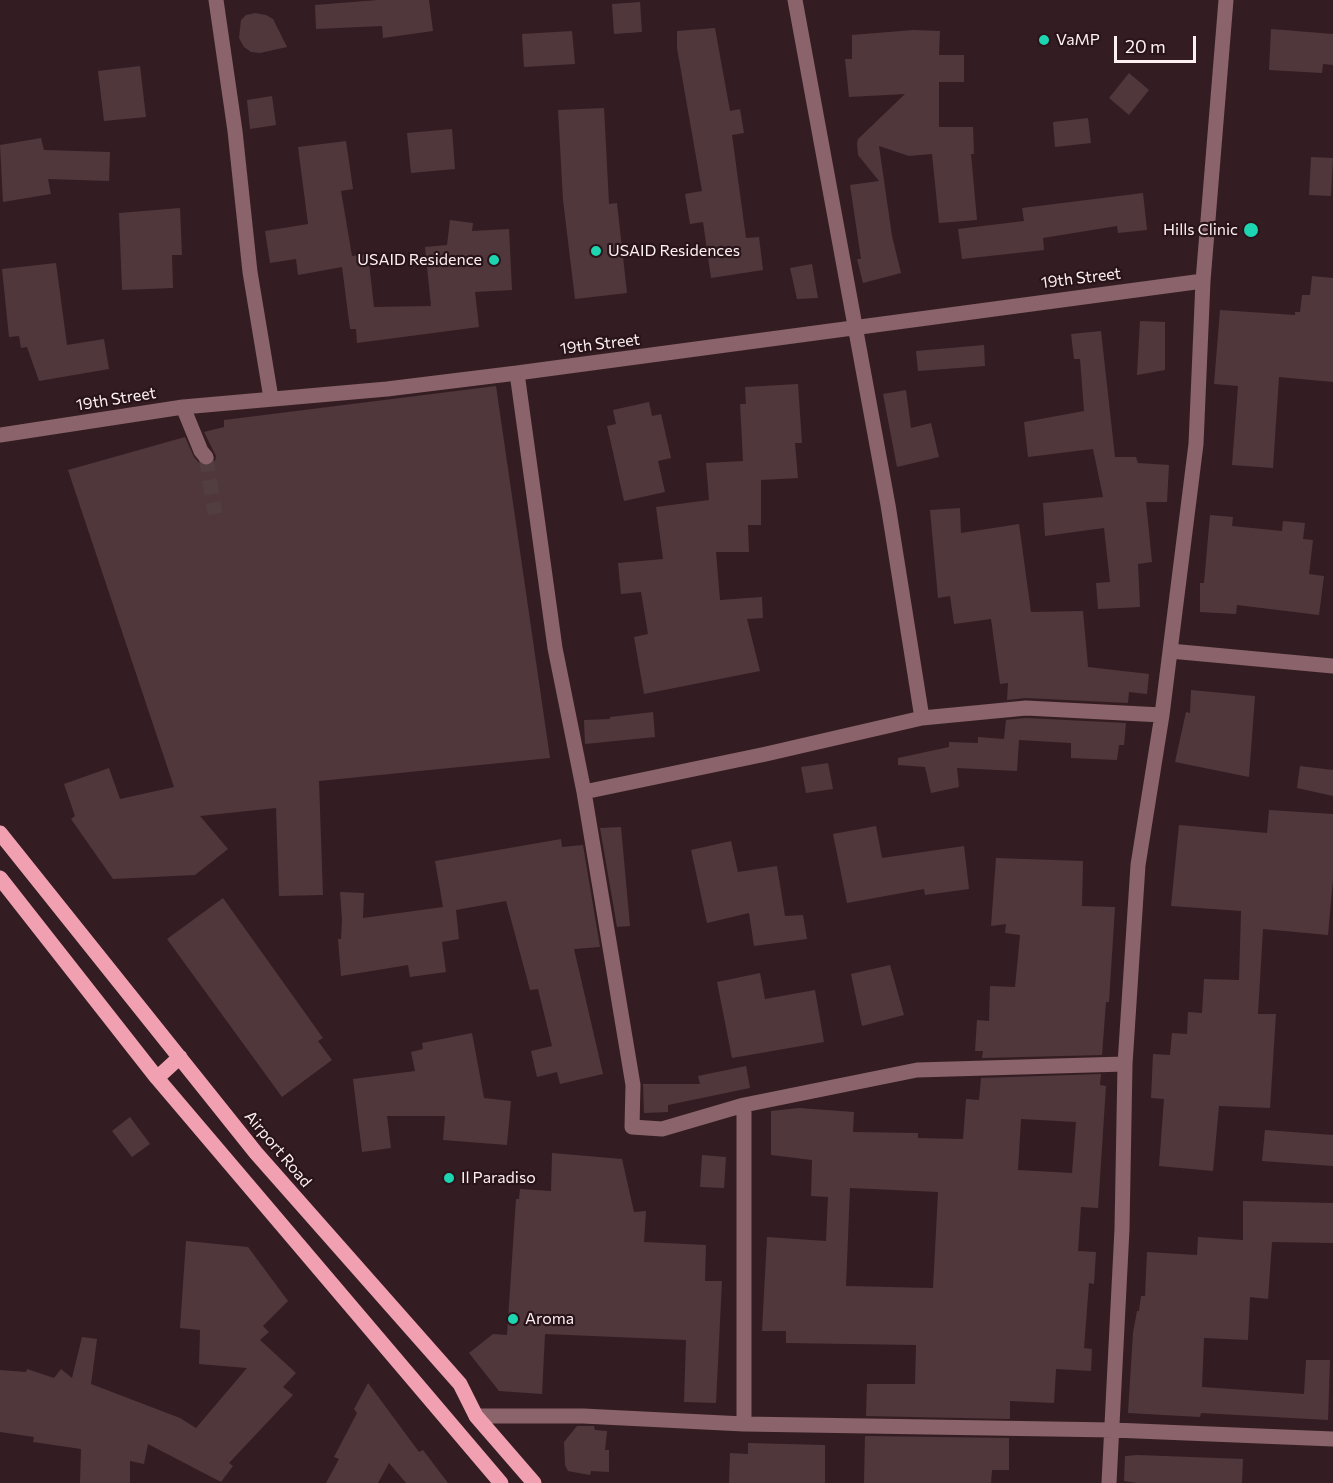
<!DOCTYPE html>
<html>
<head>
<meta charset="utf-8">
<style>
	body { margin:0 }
	#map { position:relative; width:1333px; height:1483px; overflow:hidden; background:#341d22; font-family:Commissioner,sans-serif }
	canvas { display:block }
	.scale { position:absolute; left:1114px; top:36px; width:82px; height:27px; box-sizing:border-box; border:3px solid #fdf0f2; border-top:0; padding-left:8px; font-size:18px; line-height:21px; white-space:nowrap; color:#fdf0f2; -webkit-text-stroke:4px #291419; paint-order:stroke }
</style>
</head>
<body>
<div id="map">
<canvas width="1333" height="1483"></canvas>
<div class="scale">20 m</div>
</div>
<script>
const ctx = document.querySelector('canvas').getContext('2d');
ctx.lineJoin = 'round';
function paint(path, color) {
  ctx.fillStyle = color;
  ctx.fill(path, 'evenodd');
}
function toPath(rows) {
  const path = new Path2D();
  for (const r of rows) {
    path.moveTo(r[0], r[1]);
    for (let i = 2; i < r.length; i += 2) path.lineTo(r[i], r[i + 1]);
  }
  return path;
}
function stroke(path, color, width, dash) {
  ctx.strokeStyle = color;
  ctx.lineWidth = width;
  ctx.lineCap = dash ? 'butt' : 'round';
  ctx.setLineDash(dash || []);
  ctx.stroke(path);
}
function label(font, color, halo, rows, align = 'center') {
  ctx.font = font + ' Commissioner,sans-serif';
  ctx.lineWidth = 4.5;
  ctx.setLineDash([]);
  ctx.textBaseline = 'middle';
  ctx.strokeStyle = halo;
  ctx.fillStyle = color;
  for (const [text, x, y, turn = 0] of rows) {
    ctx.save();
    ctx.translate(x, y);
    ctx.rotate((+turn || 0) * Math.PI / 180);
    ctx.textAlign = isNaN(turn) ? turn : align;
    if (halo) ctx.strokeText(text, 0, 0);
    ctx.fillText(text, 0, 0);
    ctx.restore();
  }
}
const building = toPath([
	[378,0,429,0,433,31,383,38,382,26,316,29,315,5],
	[640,2,642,32,614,34,612,4],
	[255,13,266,15,273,19,287,47,260,53,251,52,244,47,239,38,241,20,246,15],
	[715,28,730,111,740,109,744,133,732,135,746,238,759,237,763,270,711,278,703,222,690,224,685,194,702,191,677,48,677,31],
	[1271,29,1333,34,1333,65,1323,64,1322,73,1269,70],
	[913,30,940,31,939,55,964,55,964,82,939,82,939,127,973,127,974,154,971,154,977,220,939,223,932,154,909,156,879,146,892,236,901,273,863,283,857,259,861,259,850,185,879,181,858,155,857,144,858,139,905,94,849,97,845,59,852,59,852,35],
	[572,31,575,64,524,67,522,34],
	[140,66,146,117,104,121,98,71],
	[1129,73,1149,90,1129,115,1109,98],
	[272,96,276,125,250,129,247,100],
	[604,108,609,204,617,203,627,293,575,299,563,200,558,110],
	[1088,118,1091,143,1055,147,1053,122],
	[452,129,455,169,411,173,407,133],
	[41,138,44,150,110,152,109,181,48,179,51,194,3,202,0,145],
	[346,141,353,189,341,191,352,256,368,254,374,307,431,306,425,247,447,245,450,220,473,223,472,231,509,229,512,290,475,292,479,327,357,343,356,329,350,329,342,267,298,275,296,259,270,263,265,231,308,224,298,147],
	[1311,157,1333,158,1331,196,1309,195],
	[1143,193,1147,230,1118,233,1117,226,1043,238,1044,250,962,259,958,229,1024,221,1022,208],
	[180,208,182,255,172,255,173,288,122,290,119,213],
	[56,263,67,345,104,339,109,369,39,381,27,347,21,348,19,336,9,337,2,269],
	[812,264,818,298,797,299,790,268],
	[1312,276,1333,278,1333,382,1279,377,1273,468,1232,465,1238,386,1214,384,1220,310,1295,315,1295,312,1300,312,1302,295,1310,295],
	[1140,321,1165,322,1165,370,1137,375],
	[1101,331,1115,457,1136,457,1138,463,1169,465,1167,502,1146,502,1152,562,1138,564,1140,607,1098,609,1096,583,1110,582,1104,528,1045,536,1043,503,1103,497,1093,449,1028,457,1024,422,1084,411,1080,359,1074,359,1071,334],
	[984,345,985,366,918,371,916,351],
	[798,384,802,443,795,443,798,478,761,480,761,525,748,525,749,552,716,552,720,600,762,597,763,618,747,619,760,671,644,694,634,637,648,634,641,592,621,594,618,563,663,559,656,507,709,500,706,463,743,461,740,404,746,404,745,387],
	[496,386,550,758,319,781,323,895,279,896,276,808,200,816,228,849,195,875,113,879,71,819,75,816,64,784,109,768,120,799,174,787,68,470,185,437,194,457,202,466,208,466,215,461,216,456,204,432,224,427,224,420],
	[906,390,911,428,931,423,939,457,897,467,883,394],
	[649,402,652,416,661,414,671,458,658,461,665,492,624,501,607,426,616,424,613,410],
	[960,508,961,533,1019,524,1031,612,1083,611,1088,667,1149,674,1147,694,1129,692,1128,703,1026,698,1007,700,1008,683,1000,684,991,619,954,624,950,596,938,598,930,510],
	[1210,515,1233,517,1232,526,1282,531,1283,521,1305,523,1303,539,1313,540,1309,574,1324,576,1319,615,1237,605,1236,614,1200,612,1200,583,1204,583],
	[1191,690,1255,696,1249,777,1175,762,1186,712,1190,713],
	[653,712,655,737,585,744,584,720,610,719,610,717],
	[1026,718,1126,723,1124,745,1119,745,1117,760,1071,758,1071,743,1019,740,1017,771,957,768,959,787,931,793,925,767,898,765,898,758,949,747,949,742,978,743,978,737,1004,739,1006,720],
	[828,763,833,789,806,793,801,767],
	[1300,766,1333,770,1333,796,1297,788],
	[1269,810,1333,814,1333,879,1328,935,1263,929,1258,1014,1276,1014,1270,1108,1219,1106,1213,1171,1159,1166,1164,1099,1151,1098,1153,1054,1170,1055,1172,1033,1187,1034,1188,1012,1202,1013,1204,979,1239,980,1241,911,1171,906,1179,825,1267,833],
	[876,826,882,858,964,846,969,889,925,895,924,889,847,903,833,834],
	[621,827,630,926,617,927,600,828],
	[561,839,562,847,583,845,600,947,574,949,603,1074,560,1084,557,1072,537,1077,531,1051,552,1046,538,989,530,990,506,901,456,910,459,939,442,942,446,972,410,977,408,965,341,976,338,939,341,939,342,920,340,892,364,893,363,918,443,907,435,861],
	[731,841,738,872,777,866,785,916,803,915,807,939,754,946,749,913,707,923,691,850],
	[996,858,1083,861,1082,906,1115,907,1109,1002,1106,1002,1102,1055,982,1058,983,1051,975,1051,977,1020,989,1021,990,986,1015,987,1020,935,1005,933,1006,924,991,926],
	[223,898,323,1038,318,1041,332,1060,282,1097,167,939],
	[890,965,904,1015,862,1026,851,974],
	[760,973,765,999,815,990,824,1042,732,1058,717,982],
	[472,1033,484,1098,511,1101,507,1145,443,1140,445,1116,387,1116,391,1148,362,1152,353,1079,415,1071,411,1052,423,1049,422,1043],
	[746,1066,750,1088,668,1105,668,1112,644,1113,643,1084,700,1084,698,1076],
	[1101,1074,1100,1085,1106,1086,1098,1208,1081,1207,1078,1251,1096,1252,1094,1284,1089,1283,1084,1348,1092,1349,1091,1371,1056,1369,1054,1403,1010,1401,1010,1419,866,1416,867,1384,915,1384,916,1345,786,1343,786,1331,762,1331,767,1237,826,1241,828,1197,811,1196,812,1160,771,1155,771,1111,799,1108,854,1112,853,1132,918,1133,918,1138,963,1139,966,1099,979,1100,981,1078],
	[1021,1119,1076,1122,1072,1173,1018,1170],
	[850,1188,938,1192,933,1288,846,1286],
	[130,1117,150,1144,132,1157,112,1131],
	[1265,1130,1333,1135,1333,1166,1262,1161],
	[552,1153,622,1159,634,1212,646,1211,644,1242,706,1245,705,1281,722,1281,716,1403,684,1402,686,1340,545,1334,542,1394,499,1391,469,1353,493,1334,507,1335,516,1199,519,1199,520,1189,551,1191],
	[702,1155,726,1157,724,1188,700,1187],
	[1243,1201,1333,1203,1333,1243,1272,1242,1268,1299,1250,1297,1248,1340,1204,1338,1202,1387,1304,1394,1306,1360,1330,1360,1328,1420,1201,1413,1200,1417,1128,1413,1133,1333,1137,1311,1139,1311,1141,1296,1145,1296,1147,1252,1197,1255,1198,1237,1243,1240],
	[186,1241,248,1247,288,1301,263,1326,269,1332,260,1340,296,1373,283,1387,293,1395,229,1463,233,1466,221,1482,148,1444,144,1464,130,1461,130,1483,80,1483,81,1449,33,1442,34,1437,0,1432,0,1370,26,1372,27,1369,54,1378,61,1369,72,1378,82,1337,97,1339,91,1384,180,1418,196,1428,247,1368,199,1364,200,1330,180,1328],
	[368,1383,419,1452,423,1450,448,1483,406,1483,389,1463,378,1483,326,1483,339,1459,334,1457,357,1413,354,1409],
	[577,1426,594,1426,595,1430,607,1431,605,1450,609,1450,609,1472,591,1471,590,1475,568,1471,565,1465,564,1442],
	[865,1436,1009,1438,1009,1470,992,1470,991,1483,864,1483],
	[748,1443,825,1445,825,1483,729,1483,730,1453,748,1454],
	[1138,1455,1243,1459,1242,1483,1137,1483,1124,1481,1125,1456]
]);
const minorTunnel = toPath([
	[206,457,215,514]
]);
const minor = toPath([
	[216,0,235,131,250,272,271,398],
	[795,0,888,505,922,718],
	[517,373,555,648,584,792,633,1085,632,1127,662,1129,744,1105,917,1070,1125,1064],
	[183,407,201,451,206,457],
	[0,435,183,407,387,389,517,373,1203,281],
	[1170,651,1333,666],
	[584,792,766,754,922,718,1026,708,1162,715],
	[476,1416,583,1416,744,1424,1113,1430,1333,1439],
	[744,1424,744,1105],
	[1109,1483,1122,1229,1125,1064,1138,865,1162,715,1196,444,1203,281,1226,0]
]);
const major = toPath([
	[0,833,256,1153,460,1384,476,1416,534,1483],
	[0,878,157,1078,501,1483],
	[157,1078,180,1057]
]);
const markers = [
	[1044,40,6,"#1dd5b1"],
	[1251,230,8,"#1dd5b1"],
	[596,251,6,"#1dd5b1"],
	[494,260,6,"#1dd5b1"],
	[449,1178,6,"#1dd5b1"],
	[513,1319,6,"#1dd5b1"]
];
const poiNames = [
	["VaMP",1056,40],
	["Hills Clinic",1238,230,"right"],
	["USAID Residences",608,251],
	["USAID Residence",482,260,"right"],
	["Il Paradiso",461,1178],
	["Aroma",525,1319]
];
const streetNames = [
	["19th Street",1081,278,-7],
	["19th Street",600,344,-7],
	["19th Street",116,399,-9],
	["Airport Road",278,1149,50]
];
paint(building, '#50373c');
stroke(minorTunnel, '#523d41', 15, [15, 8]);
stroke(minor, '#8a636b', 15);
stroke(major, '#f0a0b1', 15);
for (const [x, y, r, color] of markers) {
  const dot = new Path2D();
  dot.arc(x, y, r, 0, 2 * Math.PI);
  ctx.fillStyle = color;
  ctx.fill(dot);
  stroke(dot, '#291419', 2);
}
label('16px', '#fdf0f2', '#291419', poiNames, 'left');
label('16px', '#fdf0f2', '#291419', streetNames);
</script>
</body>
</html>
